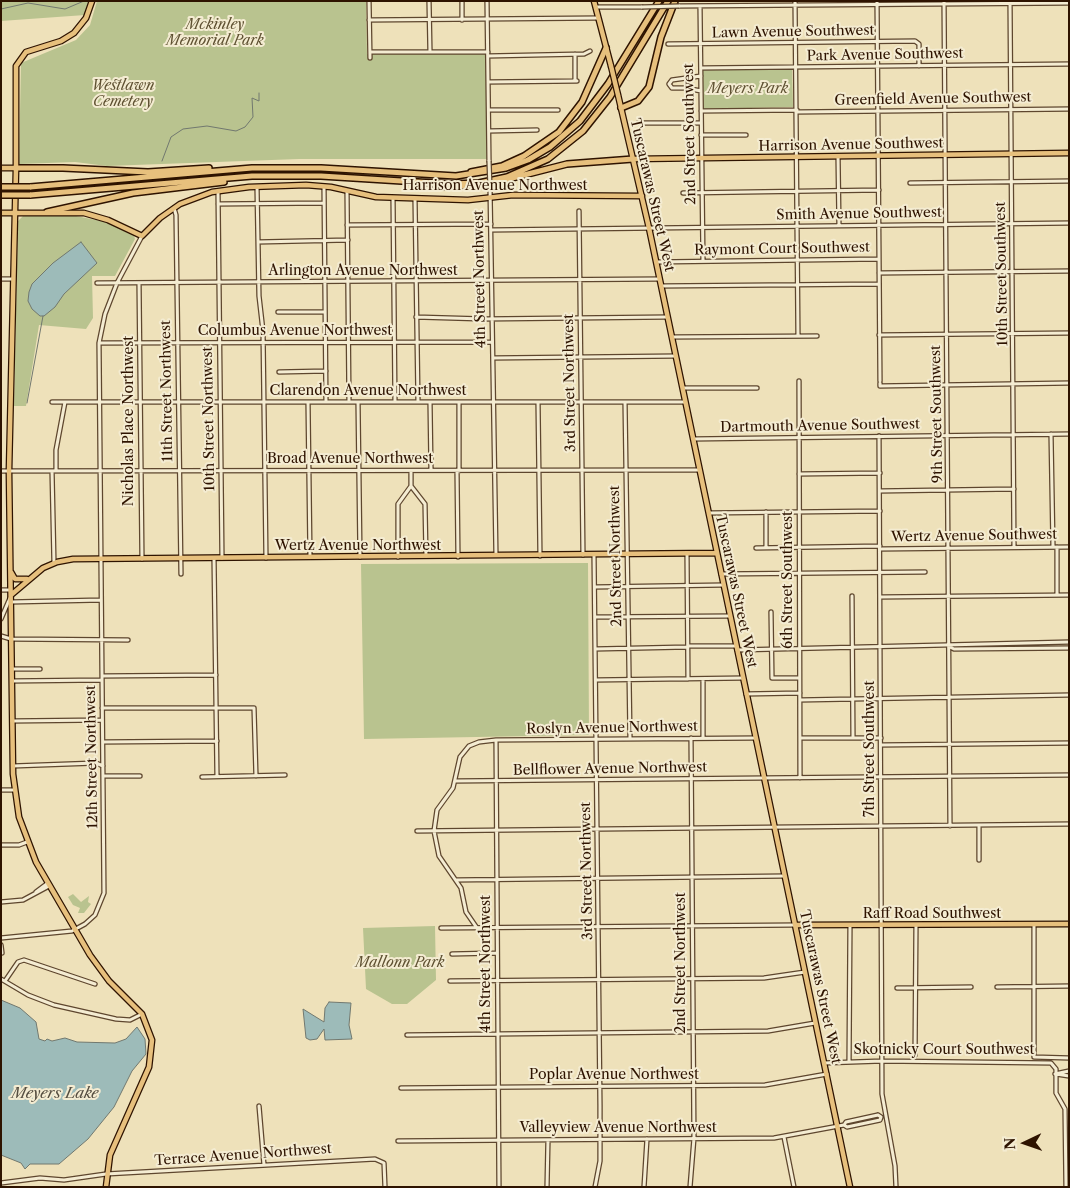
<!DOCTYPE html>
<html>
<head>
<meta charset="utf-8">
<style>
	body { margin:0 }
	#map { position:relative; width:1070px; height:1188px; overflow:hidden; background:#eee1ba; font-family:"Libre Caslon Text",serif }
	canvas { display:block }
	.frame { position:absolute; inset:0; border:2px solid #2e1300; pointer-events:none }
	.north { position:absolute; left:1000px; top:1118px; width:50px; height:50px; -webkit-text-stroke:4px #f4ecd2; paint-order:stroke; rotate:267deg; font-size:14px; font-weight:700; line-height:20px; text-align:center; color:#2e1300 }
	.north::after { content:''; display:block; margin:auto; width:18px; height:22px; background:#2e1300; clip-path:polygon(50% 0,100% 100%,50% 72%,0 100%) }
</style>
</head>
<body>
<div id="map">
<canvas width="1070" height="1188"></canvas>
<div class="frame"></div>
<div class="north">N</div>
</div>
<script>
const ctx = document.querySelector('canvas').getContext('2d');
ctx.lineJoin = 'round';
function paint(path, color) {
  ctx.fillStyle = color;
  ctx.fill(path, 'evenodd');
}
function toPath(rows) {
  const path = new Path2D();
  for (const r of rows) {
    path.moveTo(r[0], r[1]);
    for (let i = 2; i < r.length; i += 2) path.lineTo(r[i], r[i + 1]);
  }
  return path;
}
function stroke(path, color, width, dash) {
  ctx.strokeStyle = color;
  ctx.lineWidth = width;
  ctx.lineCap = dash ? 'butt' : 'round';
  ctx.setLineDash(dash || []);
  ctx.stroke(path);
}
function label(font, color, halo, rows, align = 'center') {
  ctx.font = font + ' "Libre Caslon Text",serif';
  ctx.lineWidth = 4;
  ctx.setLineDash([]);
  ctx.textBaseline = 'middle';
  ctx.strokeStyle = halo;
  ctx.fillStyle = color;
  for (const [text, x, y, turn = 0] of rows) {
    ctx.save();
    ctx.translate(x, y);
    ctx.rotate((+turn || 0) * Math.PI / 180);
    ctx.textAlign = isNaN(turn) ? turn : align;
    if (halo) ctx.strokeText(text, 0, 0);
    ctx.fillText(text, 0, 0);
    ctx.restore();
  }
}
const green = toPath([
	[1,1,90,1,85,15,1,21],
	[97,1,366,1,367,54,486,54,487,159,299,159,107,166,75,162,19,164,21,63,76,40,90,25],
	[792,69,793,107,703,109,703,70],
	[71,215,106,222,134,236,135,239,115,276,92,276,93,318,86,329,39,325,26,406,14,406,18,221,23,216],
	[588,563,589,735,364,739,361,564],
	[73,894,81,902,89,896,88,902,91,904,84,913,78,913,80,908,73,905,68,897],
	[435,926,436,980,407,1004,392,1004,366,989,363,928]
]);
const water = toPath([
	[81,242,97,263,64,294,55,307,44,316,40,316,32,309,28,301,29,292,32,284,53,263,81,242],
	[1,1000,20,1008,36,1022,39,1039,45,1041,47,1039,52,1041,65,1038,77,1042,115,1043,126,1039,137,1027,145,1039,146,1054,132,1071,114,1107,88,1139,59,1164,30,1164,25,1169,21,1163,1,1155,1,1000],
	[329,1002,351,1003,349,1025,352,1039,325,1040,324,1029,317,1039,310,1040,306,1038,303,1009,324,1022,325,1008,329,1002]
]);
const stream = toPath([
	[1,9,28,3,65,9,84,1],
	[162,161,171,137,183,129,207,126,236,131,245,127,253,117,252,98,259,101,259,93],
	[27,403,43,316]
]);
const minor = toPath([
	[369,1,370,58],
	[429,1,430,52],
	[462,1,462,20],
	[487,1,489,161],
	[795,1,798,336],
	[877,1,880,381],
	[944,1,950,826],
	[1010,1,1014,547],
	[679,6,1069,3],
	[700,6,703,261],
	[596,7,642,7],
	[369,20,598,18],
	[668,44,915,41,919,44,919,66],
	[370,52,488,52],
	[488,56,584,54,590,51],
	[701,68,1069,64],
	[701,76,672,80,669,84,672,88,686,88,701,91],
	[575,81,575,54],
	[488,82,577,81],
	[489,110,558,110],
	[701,111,797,110],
	[797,112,1069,109],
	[638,123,701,123],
	[489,131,537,130],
	[701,135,746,135],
	[838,156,839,226],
	[910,183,1069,181],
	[257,187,259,296,263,331,266,558],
	[324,187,326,402],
	[490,188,496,555],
	[347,191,349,402],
	[218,192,222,558],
	[683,193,879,190],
	[393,198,395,402],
	[415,199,418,402],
	[218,204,324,203],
	[174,208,176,215,181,574],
	[579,211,583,555],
	[347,225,491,224],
	[491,230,1069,223],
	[258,242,348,240],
	[656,262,879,259],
	[879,273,1069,271],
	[1,279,13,279],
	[97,283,659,279],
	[139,283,142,559],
	[661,286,879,284],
	[278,312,325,312],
	[416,317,484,319,667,317],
	[879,335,1069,333],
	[672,337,817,336],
	[99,343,492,342],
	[493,358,676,356],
	[279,372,326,371],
	[799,381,800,778],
	[880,383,880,386,1069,383],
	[683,388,757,388],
	[52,402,685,402],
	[308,402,310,557],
	[358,402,360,557],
	[430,402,431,470],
	[459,402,459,471],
	[538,402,540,556],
	[625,402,630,739],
	[1051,434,1053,547],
	[879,436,882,1094,895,1166,896,1187],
	[693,439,1069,434],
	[1,471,699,470],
	[52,471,54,563],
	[56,471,56,450,65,402],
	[457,471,458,557],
	[799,474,880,473],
	[411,486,425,504,426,556],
	[880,491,1014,489],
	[766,512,766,548],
	[709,513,880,511],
	[1057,547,1057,595],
	[756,548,880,546],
	[880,549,1069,547],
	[687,554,688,679],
	[594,555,600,1105,600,1161,595,1187],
	[398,557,398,504,411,486,411,471],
	[214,558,217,776],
	[721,574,925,572],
	[595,587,723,585],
	[1,590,10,590],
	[852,596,853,738],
	[881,597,1069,595],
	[11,602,101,600],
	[771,612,772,678,799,678],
	[595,617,729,616],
	[1,619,10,598],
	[1,636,11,639,128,640],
	[688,646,736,646],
	[950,647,954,649,1069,648],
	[595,649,687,647],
	[737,650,1069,642],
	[12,669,40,669],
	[102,676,216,675],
	[703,679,703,738],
	[596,680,743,678],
	[12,681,102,680],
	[746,694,800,693],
	[800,700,1069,695],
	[102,708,254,708,256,776],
	[12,721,102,720],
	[800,738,881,738],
	[496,740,499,1187],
	[103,742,217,741],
	[881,745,1069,743],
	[13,766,96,763,103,766],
	[103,776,140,776],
	[202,777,285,775],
	[456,781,1069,775],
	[1,790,14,790],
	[979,825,979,860],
	[417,831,1069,824],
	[1,845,19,845,27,842],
	[456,880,784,876],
	[36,892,48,883],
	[1,902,23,900,49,886],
	[1034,924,1034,1057,1069,1058],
	[441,928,795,925],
	[477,928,466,912,461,888,439,856,434,831,437,810,453,788,460,757,469,746,479,742,496,740,755,738],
	[1,938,72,931,85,924,95,915,104,893,99,343,105,314,117,283,142,236],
	[1,945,2,953],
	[452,954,497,953],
	[1,979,28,995,54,1005,116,1019,130,1020,142,1014],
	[5,981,18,962,24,960,95,984],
	[450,981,764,978,805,972],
	[997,987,1069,986],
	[897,988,971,987],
	[407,1035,768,1031,815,1023],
	[915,1055,916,925],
	[849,1062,850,925],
	[824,1063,882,1061,1051,1063,1056,1069,1056,1093,1065,1109,1066,1187],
	[1055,1074,1069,1071],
	[1056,1074,1069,1076],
	[401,1088,765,1085,827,1074],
	[259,1106,264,1165],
	[878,1115,881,1117,880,1120,847,1127,844,1125,846,1122,878,1115],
	[784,1137,794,1187],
	[398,1141,774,1138,844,1125],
	[1,1183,40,1178,64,1180,106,1174,375,1159,384,1163,385,1187],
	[547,1187,548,1140],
	[644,1187,647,1139],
	[690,1187,694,1138,691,738]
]);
const major = toPath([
	[92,1,86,18,74,33,61,41,26,52,16,66,16,168,9,471,13,774,19,817,36,862,90,955,109,981,142,1014,152,1040,149,1067,110,1155,106,1187],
	[594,1,611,66],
	[618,95,649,228,850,1187],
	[633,159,1069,153],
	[1,168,16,168],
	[1,213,84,213,108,220,142,236,160,218,180,204,212,192,249,187,306,185,331,187,376,197,468,200,513,195,642,196],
	[11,572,15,579,27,579],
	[11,595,43,568,57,562,73,559,716,553],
	[795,925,1069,924]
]);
const highway = toPath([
	[621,108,638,101,649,87,661,37,675,1],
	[16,168,63,168,148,172,209,168],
	[471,172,502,166,524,156,559,132,582,102,606,48],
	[30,187,252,168,321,168,456,176,506,168,528,160,550,147,580,121,608,84,659,1],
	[436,187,485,185,567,164,633,159],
	[30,195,252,176,321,176,450,184,479,183,507,177,548,159,583,131,610,97,668,1],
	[47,212,133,193,224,182]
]);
const minorBridge = toPath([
	[642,7,679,6],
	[489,161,490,188]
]);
const majorBridge = toPath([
	[611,66,618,95]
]);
const highwayBridge = toPath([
	[1,187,30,187],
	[1,195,30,195]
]);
const parkNames = [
	["Mckinley",215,25],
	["Memorial Park",215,41],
	["Westlawn",123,86],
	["Cemetery",123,102],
	["Meyers Park",748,89],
	["Mallonn Park",400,963]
];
const streetNames = [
	["Lawn Avenue Southwest",793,32,-1],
	["Park Avenue Southwest",885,55,-1],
	["Greenfield Avenue Southwest",933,99,-1],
	["2nd Street Southwest",690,134,-91],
	["Harrison Avenue Southwest",851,145,-1],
	["Harrison Avenue Northwest",495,186],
	["Tuscarawas Street West",652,195,77],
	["Smith Avenue Southwest",859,214,-1],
	["Raymont Court Southwest",782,249,-1],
	["Arlington Avenue Northwest",363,271],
	["10th Street Southwest",1002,274,-91],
	["4th Street Northwest",480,279,-91],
	["Columbus Avenue Northwest",295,331],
	["3rd Street Northwest",570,383,-91],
	["11th Street Northwest",167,391,-91],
	["Clarendon Avenue Northwest",368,391],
	["9th Street Southwest",937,414,-91],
	["10th Street Northwest",209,419,-91],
	["Nicholas Place Northwest",129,421,-90],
	["Dartmouth Avenue Southwest",820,426,-1],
	["Broad Avenue Northwest",350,459],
	["Wertz Avenue Southwest",974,536,-1],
	["Wertz Avenue Northwest",358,546],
	["2nd Street Northwest",616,556,-91],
	["6th Street Southwest",788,580,-90],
	["Tuscarawas Street West",736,591,78],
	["Roslyn Avenue Northwest",612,728,-1],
	["7th Street Southwest",870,749,-90],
	["12th Street Northwest",92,757,-91],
	["Bellflower Avenue Northwest",610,769,-1],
	["3rd Street Northwest",587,871,-91],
	["Raff Road Southwest",932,914],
	["2nd Street Northwest",681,963,-90],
	["4th Street Northwest",486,964,-90],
	["Tuscarawas Street West",820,987,78],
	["Skotnicky Court Southwest",944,1050],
	["Poplar Avenue Northwest",614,1075],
	["Valleyview Avenue Northwest",618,1128],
	["Terrace Avenue Northwest",243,1155,-4]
];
const waterNames = [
	["Meyers Lake",55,1094]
];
paint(green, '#b9c38f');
paint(water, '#9dbbb9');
stroke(water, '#71786f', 1);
stroke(stream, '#71786f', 1);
stroke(minor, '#5e462e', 5.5);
stroke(major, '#2e1300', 7);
stroke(highway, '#2e1300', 8);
stroke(minor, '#f4ecd2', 3);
stroke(major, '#e7c07d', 4.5);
stroke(highway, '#e7c07d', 5);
stroke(minorBridge, '#5e462e', 5.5, []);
stroke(majorBridge, '#2e1300', 7, []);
stroke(highwayBridge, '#2e1300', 8, []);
stroke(minorBridge, '#f4ecd2', 3);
stroke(majorBridge, '#e7c07d', 4.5);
stroke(highwayBridge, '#e7c07d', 5);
label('italic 14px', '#5f5132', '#f4ecd2', parkNames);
label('14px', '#2e1300', '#f4ecd2', streetNames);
label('italic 15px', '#554e41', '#f4ecd2', waterNames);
</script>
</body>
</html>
